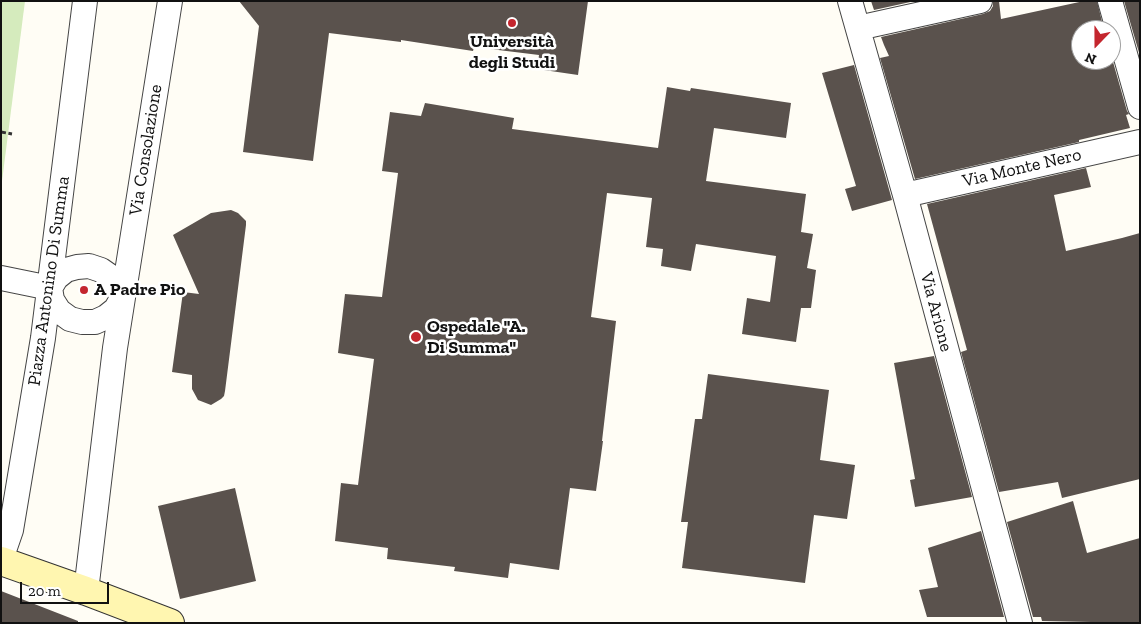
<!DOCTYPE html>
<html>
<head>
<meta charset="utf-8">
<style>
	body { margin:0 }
	#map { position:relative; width:1141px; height:624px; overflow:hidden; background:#fffdf5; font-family:"Zilla Slab",serif }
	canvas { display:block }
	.frame { position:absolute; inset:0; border:2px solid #111; pointer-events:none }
	.north { position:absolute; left:1071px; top:20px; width:50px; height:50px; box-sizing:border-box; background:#fff; border:1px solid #a0a0a0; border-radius:50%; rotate:202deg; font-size:14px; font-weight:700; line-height:20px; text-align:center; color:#111 }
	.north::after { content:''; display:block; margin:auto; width:18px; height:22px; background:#c4262e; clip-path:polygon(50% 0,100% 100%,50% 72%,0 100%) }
	.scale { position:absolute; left:20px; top:582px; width:89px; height:22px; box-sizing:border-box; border:2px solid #111; border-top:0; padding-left:6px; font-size:15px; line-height:18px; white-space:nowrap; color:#111; -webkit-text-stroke:4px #fff; paint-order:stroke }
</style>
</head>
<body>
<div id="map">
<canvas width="1141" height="624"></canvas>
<div class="frame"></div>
<div class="north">N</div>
<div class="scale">20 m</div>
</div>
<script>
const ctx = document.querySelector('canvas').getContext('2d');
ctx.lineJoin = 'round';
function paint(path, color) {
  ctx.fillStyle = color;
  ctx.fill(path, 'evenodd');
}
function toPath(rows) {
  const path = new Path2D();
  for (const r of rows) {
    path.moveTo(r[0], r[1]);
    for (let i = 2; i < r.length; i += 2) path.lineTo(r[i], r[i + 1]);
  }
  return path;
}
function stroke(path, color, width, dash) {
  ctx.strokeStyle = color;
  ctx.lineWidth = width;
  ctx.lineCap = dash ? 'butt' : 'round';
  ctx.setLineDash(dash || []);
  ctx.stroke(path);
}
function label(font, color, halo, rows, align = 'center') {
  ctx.font = font + ' "Zilla Slab",serif';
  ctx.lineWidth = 5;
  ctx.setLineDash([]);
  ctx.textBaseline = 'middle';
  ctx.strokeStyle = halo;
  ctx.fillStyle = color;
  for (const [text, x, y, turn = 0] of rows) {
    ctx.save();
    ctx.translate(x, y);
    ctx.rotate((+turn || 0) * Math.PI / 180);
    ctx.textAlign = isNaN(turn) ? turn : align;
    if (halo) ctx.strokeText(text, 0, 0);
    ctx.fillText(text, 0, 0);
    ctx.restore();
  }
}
const green = toPath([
	[1,1,25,1,1,189]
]);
const building = toPath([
	[239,1,588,1,578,75,537,69,539,55,474,47,473,51,401,40,401,42,329,33,313,161,243,152,259,26],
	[871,1,915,1,874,10],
	[993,1,999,1,1001,19,1084,1,1097,1,1104,30,1081,30,1081,60,1111,60,1111,55,1127,111,1129,114,1126,115,1130,128,1079,140,1079,142,915,179,880,58,889,56,884,45,881,37,983,14,990,11,993,6],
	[1124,1,1140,1,1140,56],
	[854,65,892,200,852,211,845,189,856,186,822,73],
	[667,87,690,91,691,88,791,103,786,138,714,128,706,181,806,194,801,232,813,234,807,268,816,270,811,308,801,308,796,342,742,334,747,298,770,302,776,256,696,244,691,271,661,266,663,249,646,247,652,198,607,193,591,317,616,321,602,441,603,441,596,491,570,488,559,570,510,563,508,578,454,571,455,567,387,559,388,548,335,541,341,483,358,485,374,359,338,353,345,294,382,297,398,173,382,171,390,112,421,116,425,103,514,118,512,129,658,148],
	[1086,168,1091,187,1054,195,1066,251,1122,238,1140,233,1140,479,1062,498,1058,482,999,492,961,352,967,350,927,204],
	[231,210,238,213,246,221,246,225,225,391,224,396,221,399,211,405,198,400,192,389,192,375,172,372,183,292,199,294,173,235,211,213],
	[934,356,972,497,915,507,910,480,915,479,894,363],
	[708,374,829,390,820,460,855,465,847,519,814,515,805,583,682,568,688,522,681,522,695,419,702,419],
	[235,488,256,581,180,599,158,506],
	[1073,501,1087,553,1140,538,1140,623,1042,621,1041,617,1033,617,1007,522],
	[981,531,1004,617,927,617,919,590,938,587,928,548],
	[1,591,78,621,78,623,1,623]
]);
const path = toPath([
	[1,132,12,134]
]);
const street = toPath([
	[850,1,905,195,1020,623],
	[1110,1,1140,107],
	[858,28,980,1],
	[905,195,1140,142],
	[89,266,101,270,111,277,118,286,122,298,116,309,106,317,95,322,82,322,70,319,59,311,52,300,50,288,56,278,66,270,77,267,89,266],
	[1,278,50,288],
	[1,559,11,530,43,338,85,1],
	[86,591,115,348,170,1]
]);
const secondary = toPath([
	[1,561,86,591,170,623]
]);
const markers = [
	[512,23,5,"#c4262e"],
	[84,290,5,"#c4262e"],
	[416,337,6,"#c4262e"]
];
const poiNames = [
	["Università",512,42,"center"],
	["degli Studi",512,63,"center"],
	["A Padre Pio",94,290],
	["Ospedale \"A.",427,327],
	["Di Summa\"",427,348]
];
const streetNames = [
	["Via Consolazione",146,150,-81],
	["Via Monte Nero",1022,168,-13],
	["Piazza Antonino Di Summa",49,281,-82],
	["Via Arione",936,312,75]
];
paint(green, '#d5ebbd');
paint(building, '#5a524d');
stroke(street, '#444', 26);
stroke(secondary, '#333', 30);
stroke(path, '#333', 3, [5, 2.5]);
stroke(street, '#fff', 24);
stroke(secondary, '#fff6b0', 28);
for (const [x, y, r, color] of markers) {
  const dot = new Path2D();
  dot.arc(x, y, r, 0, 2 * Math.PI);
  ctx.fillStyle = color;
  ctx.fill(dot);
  stroke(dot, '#fff', 2);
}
label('bold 18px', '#111', '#fff', poiNames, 'left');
label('18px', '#111', '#fff', streetNames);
</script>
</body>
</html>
